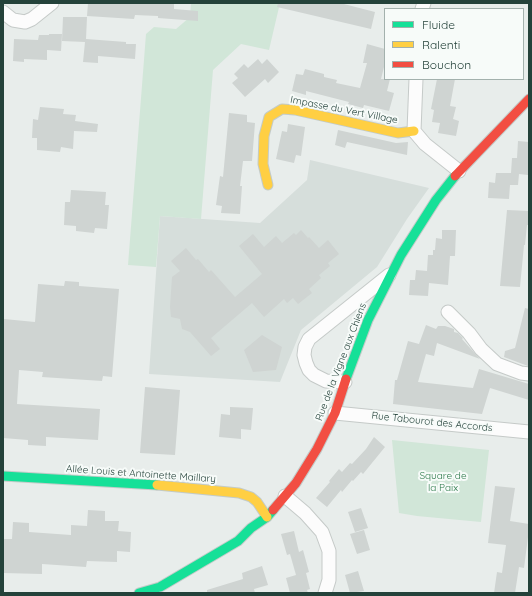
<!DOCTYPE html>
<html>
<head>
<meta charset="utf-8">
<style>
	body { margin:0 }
	#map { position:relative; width:532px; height:596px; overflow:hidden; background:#e8edeb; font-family:Quicksand,sans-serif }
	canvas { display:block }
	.frame { position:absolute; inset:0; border:4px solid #24423a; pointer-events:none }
	.legend { position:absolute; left:384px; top:8px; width:140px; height:72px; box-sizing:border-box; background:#f7fbf9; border:1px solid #a3b1ad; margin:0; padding:5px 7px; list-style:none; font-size:12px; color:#24423a }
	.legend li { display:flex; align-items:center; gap:8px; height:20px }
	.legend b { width:20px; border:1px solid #a3b1ad }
</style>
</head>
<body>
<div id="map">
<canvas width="532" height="596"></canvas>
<div class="frame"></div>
<ul class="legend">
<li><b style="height:5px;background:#16e098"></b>Fluide</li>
<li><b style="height:5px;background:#ffcf43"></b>Ralenti</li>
<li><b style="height:5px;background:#f24e42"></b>Bouchon</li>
</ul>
</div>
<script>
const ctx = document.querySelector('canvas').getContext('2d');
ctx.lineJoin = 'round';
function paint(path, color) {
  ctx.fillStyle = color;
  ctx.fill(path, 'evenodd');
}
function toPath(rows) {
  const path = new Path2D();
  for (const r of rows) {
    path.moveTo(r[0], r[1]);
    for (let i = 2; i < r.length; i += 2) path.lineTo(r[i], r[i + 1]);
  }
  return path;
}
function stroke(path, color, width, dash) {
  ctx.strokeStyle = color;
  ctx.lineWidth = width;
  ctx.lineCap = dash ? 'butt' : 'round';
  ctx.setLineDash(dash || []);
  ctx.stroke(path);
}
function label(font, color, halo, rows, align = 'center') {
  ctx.font = font + ' Quicksand,sans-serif';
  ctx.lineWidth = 4;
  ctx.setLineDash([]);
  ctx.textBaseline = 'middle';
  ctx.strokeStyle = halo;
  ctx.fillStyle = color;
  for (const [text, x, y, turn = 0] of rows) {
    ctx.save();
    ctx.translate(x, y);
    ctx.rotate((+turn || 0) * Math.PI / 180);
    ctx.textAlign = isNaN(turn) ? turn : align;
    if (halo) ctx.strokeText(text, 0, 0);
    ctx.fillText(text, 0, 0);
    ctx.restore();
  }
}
const built = toPath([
	[310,160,429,188,407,219,377,267,301,330,280,382,149,374,160,216,260,223,307,180]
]);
const green = toPath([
	[191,3,280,3,269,50,241,44,213,70,201,219,160,216,156,267,128,265,146,34,154,27,176,29,190,17],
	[392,440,489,450,481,522,417,516,399,513]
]);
const building = toPath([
	[88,3,174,3,174,9,198,11,198,21,158,18,158,16,135,15,134,19,87,16],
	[278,3,340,3,375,12,371,29,277,7],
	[63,17,87,17,86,39,126,42,126,44,136,44,135,59,98,56,98,63,83,62,85,42,62,41],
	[49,34,62,34,61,51,47,50,47,60,24,59,24,62,13,61,14,39,38,40,39,35,49,35],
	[367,44,385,49,385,63,381,79,390,79,387,91,394,93,389,111,364,105,363,108,348,104,349,102,306,91,306,95,292,91,296,74,303,75,305,69,324,74,324,77,337,80,336,83,360,88,367,63,363,63],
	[258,59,262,64,267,59,279,72,268,83,265,79,245,97,232,83,238,78,234,74,244,64,248,68],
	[437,79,455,79,450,106,456,107,453,119,459,121,456,136,438,133,440,123,432,122,434,110,431,109],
	[40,107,64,109,63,114,76,115,75,121,98,124,97,132,74,131,73,149,61,147,60,152,37,150,37,138,32,138,33,119,38,120],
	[229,113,247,115,247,122,255,123,252,161,243,161,240,186,242,186,240,214,221,213,222,206,216,205,220,176,223,177],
	[288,124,305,127,301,156,296,155,294,163,276,159,282,131,287,132],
	[338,130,396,143,408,142,407,155,347,142,345,148,335,145],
	[518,141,529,142,528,175,519,174,518,185,510,185,509,199,488,198,489,182,495,183,496,173,511,173,512,158,517,158],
	[71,190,106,192,105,205,109,205,107,229,95,228,94,233,76,231,76,226,64,225,65,202,70,202],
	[507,210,529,211,529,225,527,225,525,245,524,245,520,287,500,286],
	[301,230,308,238,309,237,319,248,328,240,339,254,328,263,330,266,319,275,321,278,309,289,312,293,298,304,293,298,287,303,284,299,264,317,252,303,211,338,220,349,211,356,190,332,182,329,180,319,171,317,170,307,172,277,180,271,171,261,186,248,196,260,198,259,209,272,211,270,235,297,262,274,239,246,253,234,264,247,276,236,282,243,294,233,296,235],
	[442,230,456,230,455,256,450,256,448,285,429,283,428,296,409,295,410,280,415,280,416,270,427,271,428,255,433,255,433,250,435,250,436,238,442,239],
	[65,281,79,282,79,286,119,289,112,377,103,376,102,381,42,377,43,372,19,370,17,404,100,409,98,440,46,437,46,446,28,445,28,440,3,438,4,319,35,322,38,284,64,286],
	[525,308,529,309,529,360,528,366,504,357,505,351,515,348],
	[426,325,436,329,438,326,445,326,454,329,454,332,458,333,463,338,462,339,480,359,437,343,434,356,426,354,418,382,473,388,479,369,529,384,529,400,490,388,482,414,393,404,395,380,397,380,408,341,419,344],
	[262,335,282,347,276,370,253,372,244,350],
	[145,387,180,390,175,455,140,453],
	[230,407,253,408,251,430,241,429,241,439,219,437,221,414,230,415],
	[374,437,385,447,363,474,361,472,353,481,352,480,342,492,341,490,327,507,316,498,330,482,329,481,339,469,342,472,350,463,352,464,366,449],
	[495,486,515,488,510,521,529,524,529,537,528,537,524,568,519,567,515,593,494,593,497,572,502,573,506,545,488,543],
	[361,508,368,528,355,532,348,512],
	[88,510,105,511,105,521,119,521,118,531,131,532,130,552,117,551,117,562,87,561,86,567,42,564,42,574,3,573,3,539,12,539,13,522,29,523,29,532,71,535,71,525,87,526],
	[364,530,370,550,357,554,350,534],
	[294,531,299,552,303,550,309,572,306,573,310,589,307,590,308,593,290,593,286,578,296,575,290,554,287,555,281,534],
	[262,566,268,585,254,589,255,593,207,593,207,590,243,579,242,573],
	[358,571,364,591,350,593,345,575]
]);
const street = toPath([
	[422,9,424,3],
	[3,12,13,20,25,22,32,19,52,3],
	[416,79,414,131,425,144,459,171],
	[448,312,469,333,481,349,497,364,521,373,529,374],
	[345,382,326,381,314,375,309,370,306,363,304,355,305,347,309,339,389,275],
	[335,413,529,432],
	[285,496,305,513,322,532,329,551,329,580,325,593]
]);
const fast = toPath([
	[346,379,368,320,401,255,436,200,455,176],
	[3,476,157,485],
	[139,593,160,587,238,541,251,528,267,517,273,510]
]);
const slow = toPath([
	[268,185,263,164,264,136,269,117,282,109,295,110,398,133,414,131],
	[157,485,239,493,251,497,257,502,267,517]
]);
const jam = toPath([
	[455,176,529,99],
	[273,510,296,483,317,449,335,413,346,379]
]);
const streetNames = [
	["Impasse du Vert Village",344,110,11],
	["Rue de la Vigne aux Chiens",341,362,-69],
	["Rue Tabourot des Accords",432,422,6],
	["Allée Louis et Antoinette Maillary",141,474,4]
];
const parkNames = [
	["Square de",443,476],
	["la Paix",443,488]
];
paint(built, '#d6dedb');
paint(green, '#d1e6d8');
paint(building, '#cfd4d2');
stroke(street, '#c5cac8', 15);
stroke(fast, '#c3cbc8', 11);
stroke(slow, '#c3cbc8', 11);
stroke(jam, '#c3cbc8', 11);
stroke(street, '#fcfcfc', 13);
stroke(fast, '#16e098', 9);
stroke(slow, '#ffcf43', 9);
stroke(jam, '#f24e42', 9);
label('10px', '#24423a', '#f7fbf9', streetNames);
label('10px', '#2d7a4b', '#f7fbf9', parkNames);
</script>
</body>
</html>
